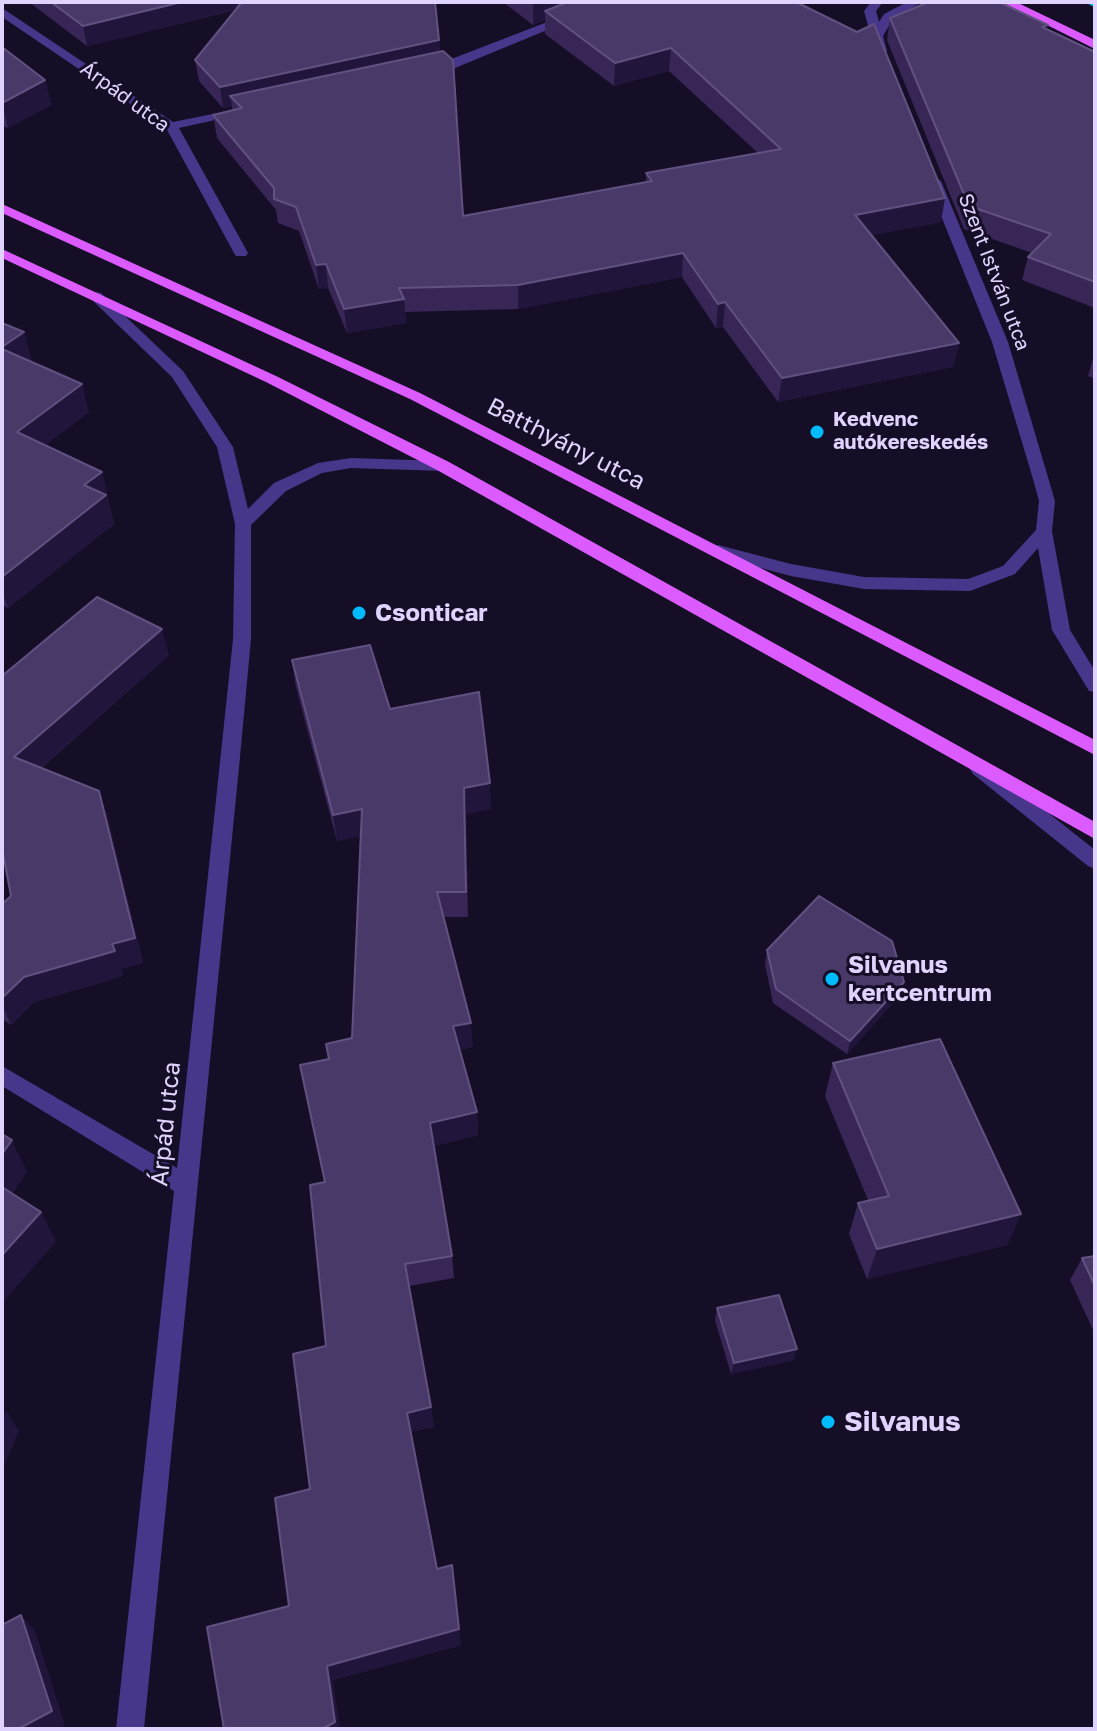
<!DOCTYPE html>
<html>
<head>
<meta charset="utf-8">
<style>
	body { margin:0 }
	#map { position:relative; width:1097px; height:1731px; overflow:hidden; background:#160e27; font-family:"Golos Text",sans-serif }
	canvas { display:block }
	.frame { position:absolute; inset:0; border:4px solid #e0d4ff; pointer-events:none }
</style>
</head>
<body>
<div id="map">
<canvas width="1097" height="1731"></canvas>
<div class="frame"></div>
</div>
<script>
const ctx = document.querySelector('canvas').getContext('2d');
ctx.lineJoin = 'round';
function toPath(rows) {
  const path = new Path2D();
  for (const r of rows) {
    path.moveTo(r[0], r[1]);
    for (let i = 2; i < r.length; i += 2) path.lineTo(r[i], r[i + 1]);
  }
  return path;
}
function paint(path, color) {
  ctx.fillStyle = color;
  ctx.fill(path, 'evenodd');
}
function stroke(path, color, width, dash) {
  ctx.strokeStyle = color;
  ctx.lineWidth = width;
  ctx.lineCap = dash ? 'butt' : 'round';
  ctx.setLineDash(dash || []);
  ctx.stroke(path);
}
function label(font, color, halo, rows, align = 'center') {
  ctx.font = font + ' "Golos Text",sans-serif';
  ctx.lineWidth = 6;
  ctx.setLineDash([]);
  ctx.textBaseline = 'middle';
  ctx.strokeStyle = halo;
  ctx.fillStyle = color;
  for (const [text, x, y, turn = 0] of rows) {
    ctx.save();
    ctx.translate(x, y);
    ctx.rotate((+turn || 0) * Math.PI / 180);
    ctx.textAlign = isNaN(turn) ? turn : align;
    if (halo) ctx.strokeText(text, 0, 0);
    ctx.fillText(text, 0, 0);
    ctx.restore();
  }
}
const minor = toPath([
	[599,2,615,2,455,68,429,74,423,70,599,2],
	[871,2,883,2,876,11,879,22,884,14,907,2,922,2,893,19,883,36,887,51,881,55,875,51,864,11,871,2],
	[2,8,173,122,242,108,242,114,179,128,248,253,246,256,236,256,234,253,166,128,2,17,2,8],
	[934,177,941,181,1008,342,1055,501,1052,531,1070,630,1095,671,1095,692,1089,691,1052,630,1038,548,1015,574,970,591,864,589,791,576,712,555,710,551,718,545,791,564,864,577,968,579,1003,566,1036,530,1039,501,1033,479,992,342,927,181,934,177],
	[96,292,101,293,183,371,233,447,248,509,274,483,318,463,351,458,443,461,451,466,443,471,351,468,322,473,286,491,251,525,251,639,240,757,144,1729,116,1729,174,1191,2,1086,2,1066,177,1168,233,639,235,524,217,447,172,377,91,299,89,296,96,292],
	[980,762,987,764,1095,850,1095,869,1088,866,973,774,970,769,973,764,980,762]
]);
const major = toPath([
	[1001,2,1016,2,1095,40,1095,49,1001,2],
	[2,204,420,393,1095,740,1095,755,410,399,2,213,2,204],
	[2,249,276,376,449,462,1095,822,1095,839,437,470,266,382,2,258,2,249]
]);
const tram = toPath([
	[1087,2,1095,6]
]);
const wall = toPath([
	[29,2,435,2,440,51,463,216,646,182,646,173,758,153,669,71,614,86,545,34,545,20,533,25,503,2,796,2,941,222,872,235,959,343,953,367,778,402,723,327,716,328,682,277,518,309,405,312,406,323,347,333,328,288,319,289,299,231,278,223,276,210,217,138,213,115,232,111,232,106,223,108,199,81,195,60,236,10,87,46],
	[890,18,1047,30,1095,52,1095,308,1022,280,1028,257,1032,253,964,229,887,40],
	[2,47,45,80,51,105,8,128,2,126],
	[2,323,24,332,31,360,30,361,89,412,45,445,102,472,114,524,8,608,2,605],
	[1095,352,1095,379,1088,376],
	[169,655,41,768,99,791,107,816,143,963,121,969,123,976,34,1002,11,1025,2,1019,2,904,11,896,2,676],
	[292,660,390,709,491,809,466,814,468,917,444,917,473,1047,459,1050,477,1112,478,1135,434,1146,452,1256,454,1278,409,1286,434,1427,410,1432,437,1569,461,1645,333,1680,289,1606,310,1489,326,1346,325,1182,329,1059,352,1038,360,836,337,841,296,687],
	[767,950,904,982,900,995,847,1054,773,1003,765,964],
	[833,1063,1021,1214,1007,1245,867,1279,849,1234,858,1203,868,1200,825,1096],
	[1095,1256,1095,1334,1070,1280,1082,1258],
	[717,1308,794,1360,731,1374,715,1320]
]);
const shadedWall = toPath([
	[182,2,258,2,259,4,87,46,83,26],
	[533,2,591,2,545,11,545,20,533,25],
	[439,40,440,60,230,96,232,106,223,108,220,87],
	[671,48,669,71,614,86,615,63],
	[45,80,51,105,8,128,2,103],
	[945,198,941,222,852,239,855,215],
	[683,253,682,277,518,309,518,285],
	[326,264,328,288,319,289,316,265],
	[404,299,406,323,347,333,344,309],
	[725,302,723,327,716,328,718,304],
	[24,332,31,360,9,376,2,353,2,347],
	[959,343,953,367,778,402,782,378],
	[82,384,89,412,25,460,17,432],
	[102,472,114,524,8,608,2,591,2,577,84,485],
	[162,629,169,655,23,783,14,757],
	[490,783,491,809,466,814,468,917,464,788],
	[99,791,107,816,143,963,121,969,123,976,34,1002,11,1025,2,1005,2,998,24,977,112,944],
	[362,809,365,835,337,841,333,815],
	[904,982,900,995,847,1054,850,1041],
	[471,1023,473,1047,455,1051,453,1026],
	[477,1112,478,1135,433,1146,430,1123],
	[12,1140,27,1172,3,1208,2,1154],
	[41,1212,56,1242,2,1303,2,1255],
	[1021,1214,1007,1245,867,1279,877,1249],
	[797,1349,794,1360,731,1374,734,1363],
	[431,1407,434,1427,410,1432,407,1413],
	[6,1411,19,1431,2,1471,2,1420],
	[454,1582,461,1645,333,1680,340,1729,322,1729,327,1666],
	[21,1615,35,1631,65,1725,58,1729,18,1729]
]);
const building = toPath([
	[51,2,182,2,83,26,51,2],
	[242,2,435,2,439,40,220,87,195,60,242,2],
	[568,2,796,2,857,32,874,24,945,198,855,215,959,343,782,378,725,302,718,304,683,253,518,285,399,288,404,299,344,309,326,264,316,265,296,207,274,199,274,188,213,115,242,108,230,96,443,51,453,60,463,216,652,181,646,173,781,149,671,48,615,63,545,11,568,2],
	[929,2,999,2,1048,25,1042,27,1095,52,1095,282,1028,257,1051,234,969,206,890,18,929,2],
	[2,47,45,80,2,103,2,47],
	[2,323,24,332,2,347,2,323],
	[2,349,82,384,17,432,102,472,84,485,106,495,2,577,2,349],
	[97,597,162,629,14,757,99,791,135,938,112,944,115,951,24,977,2,998,2,904,11,896,2,848,2,676,97,597],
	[370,645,390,709,479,692,490,783,464,788,466,892,437,892,471,1023,453,1026,477,1112,430,1123,452,1256,405,1264,431,1407,407,1413,437,1569,452,1565,459,1629,327,1666,335,1722,322,1729,224,1729,207,1627,289,1606,275,1498,310,1489,293,1354,326,1346,310,1185,325,1182,300,1065,329,1059,326,1044,352,1038,362,809,333,815,292,660,370,645],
	[819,896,892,941,904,982,850,1041,776,989,767,950,819,896],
	[940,1039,1021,1214,877,1249,858,1203,889,1196,833,1063,940,1039],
	[2,1134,12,1140,2,1154,2,1134],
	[2,1187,41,1212,2,1255,2,1187],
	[1095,1256,1095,1286,1082,1258,1095,1256],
	[779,1295,797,1349,734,1363,717,1308,779,1295],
	[21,1615,52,1711,18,1729,2,1729,2,1625,21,1615]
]);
const markers = [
	[817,432,8,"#00bcff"],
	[359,613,8,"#00bcff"],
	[832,979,8,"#00bcff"],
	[828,1422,8,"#00bcff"]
];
const farStreetnames = [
	["Árpád utca",125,97,36],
	["Szent István utca",994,272,69]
];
const farPoinames = [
	["Kedvenc",833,420],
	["autókereskedés",833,443]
];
const streetNames = [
	["Batthyány utca",566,444,27],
	["Árpád utca",166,1124,-84]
];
const poiNames = [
	["Csonticar",375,613],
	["Silvanus",848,965],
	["kertcentrum",848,993]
];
const nearPoinames = [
	["Silvanus",844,1422]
];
paint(minor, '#473689');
paint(major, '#dc5bff');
stroke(tram, '#00bcff', 2);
paint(wall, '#372656');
paint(shadedWall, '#22153b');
paint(building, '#493968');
stroke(building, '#615180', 2);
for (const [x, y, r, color] of markers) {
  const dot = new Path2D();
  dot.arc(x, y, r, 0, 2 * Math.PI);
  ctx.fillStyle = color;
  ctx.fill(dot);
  stroke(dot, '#160e27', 3);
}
label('20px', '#e0d4ff', '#160e27', farStreetnames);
label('bold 20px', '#e0d4ff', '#160e27', farPoinames, 'left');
label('24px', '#e0d4ff', '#160e27', streetNames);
label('bold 24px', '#e0d4ff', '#160e27', poiNames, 'left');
label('bold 28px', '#e0d4ff', '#160e27', nearPoinames, 'left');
</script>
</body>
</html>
